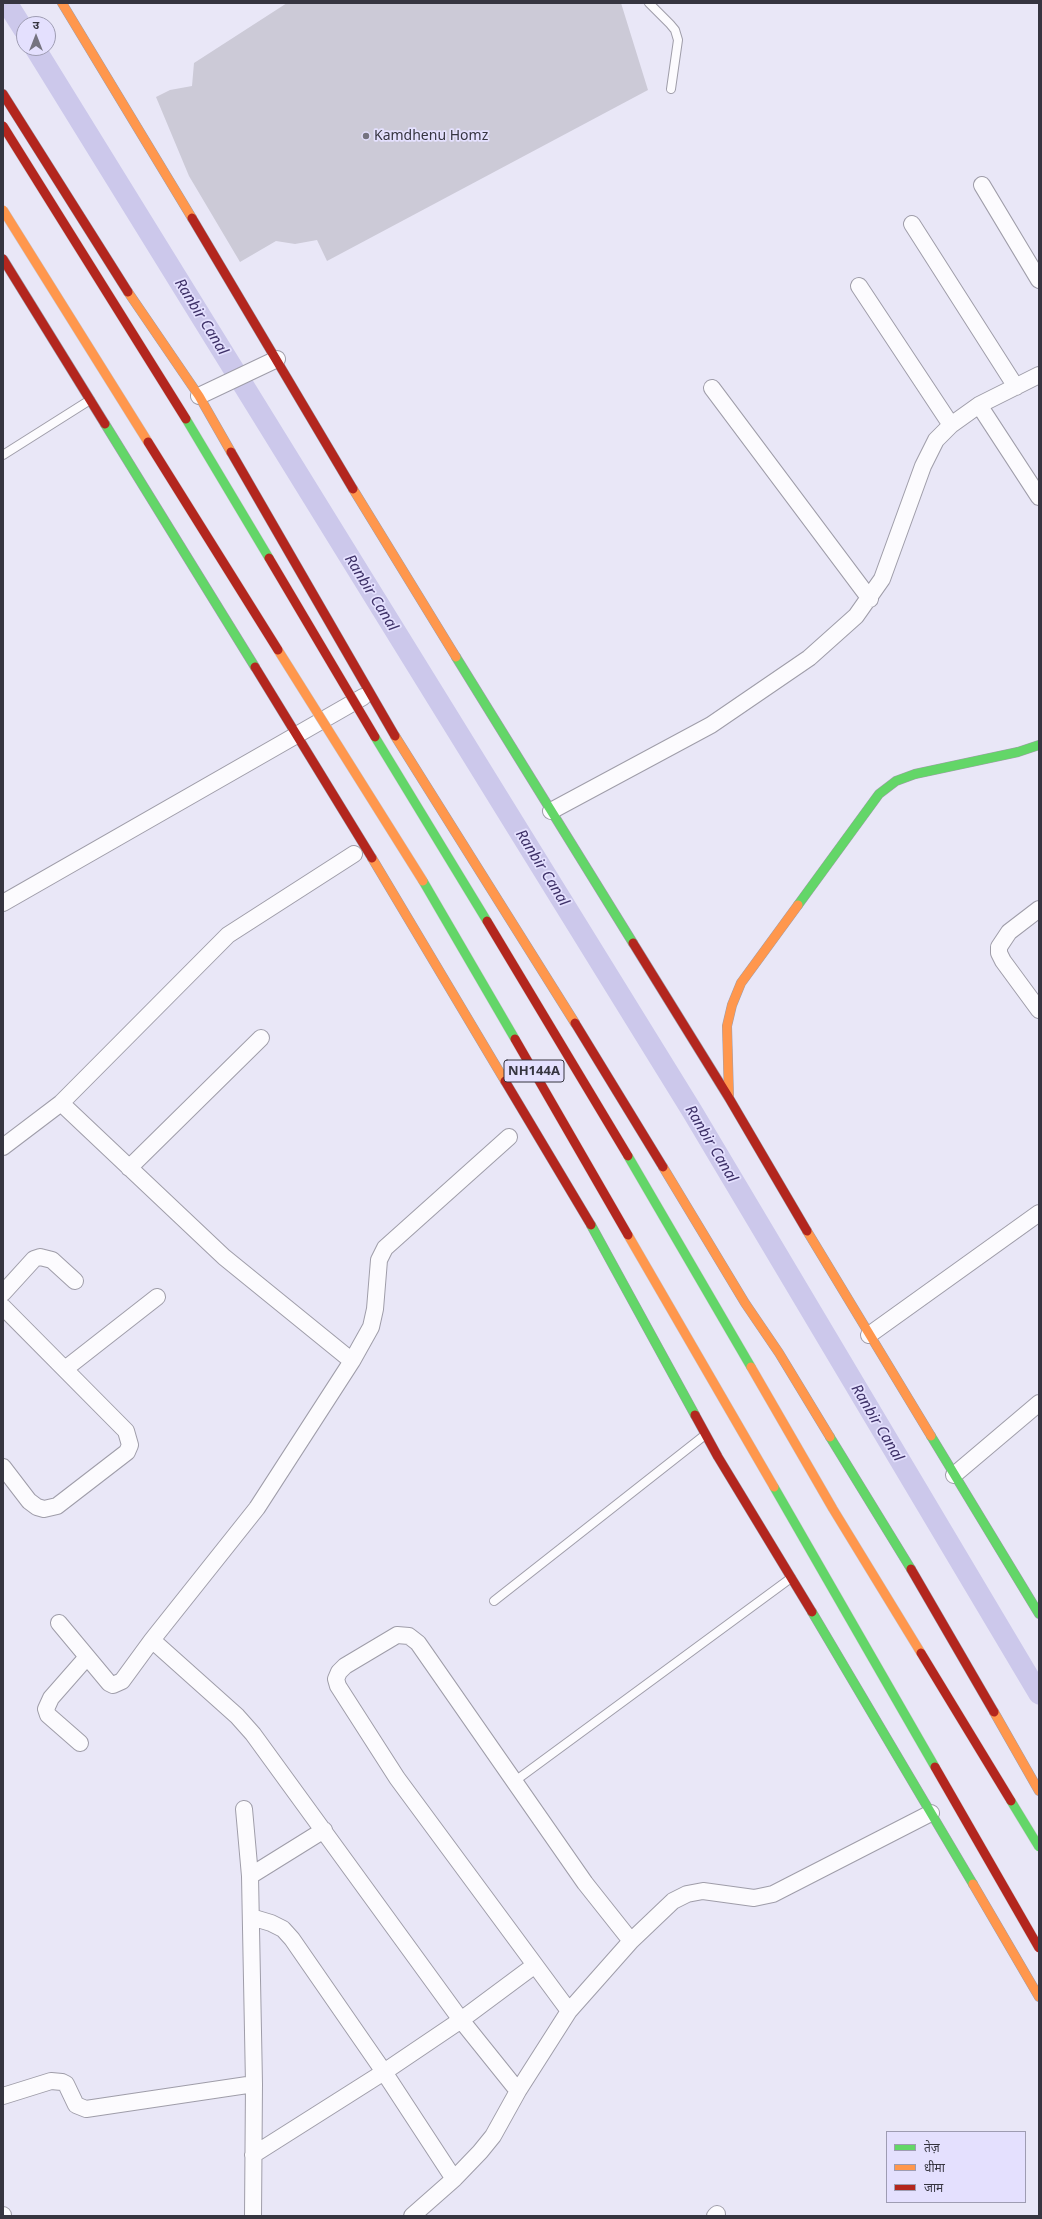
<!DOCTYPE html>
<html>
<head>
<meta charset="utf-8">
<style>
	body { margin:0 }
	#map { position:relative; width:1042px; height:2219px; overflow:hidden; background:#e9e7f7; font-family:"Noto Sans","Noto Sans Devanagari",sans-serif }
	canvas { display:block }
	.frame { position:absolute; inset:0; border:4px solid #363540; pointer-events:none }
	.legend { position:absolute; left:886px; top:2131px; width:140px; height:72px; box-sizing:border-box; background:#e4e0fe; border:1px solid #9e9cb2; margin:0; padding:5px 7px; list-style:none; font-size:12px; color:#363540 }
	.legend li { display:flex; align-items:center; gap:8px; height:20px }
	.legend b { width:20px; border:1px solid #9e9cb2 }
	.north { position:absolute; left:16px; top:16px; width:40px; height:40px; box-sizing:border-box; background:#e4e0fe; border:1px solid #9e9cb2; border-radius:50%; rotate:0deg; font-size:11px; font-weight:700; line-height:16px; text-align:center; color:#363540 }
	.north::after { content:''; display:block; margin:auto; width:14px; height:18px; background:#757380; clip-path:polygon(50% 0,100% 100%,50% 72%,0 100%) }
</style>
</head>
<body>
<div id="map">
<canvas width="1042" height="2219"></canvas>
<div class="frame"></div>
<ul class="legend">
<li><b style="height:5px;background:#63d668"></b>तेज़</li>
<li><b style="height:5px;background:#ff974d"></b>धीमा</li>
<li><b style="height:5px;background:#b3261e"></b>जाम</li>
</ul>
<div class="north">उ</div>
</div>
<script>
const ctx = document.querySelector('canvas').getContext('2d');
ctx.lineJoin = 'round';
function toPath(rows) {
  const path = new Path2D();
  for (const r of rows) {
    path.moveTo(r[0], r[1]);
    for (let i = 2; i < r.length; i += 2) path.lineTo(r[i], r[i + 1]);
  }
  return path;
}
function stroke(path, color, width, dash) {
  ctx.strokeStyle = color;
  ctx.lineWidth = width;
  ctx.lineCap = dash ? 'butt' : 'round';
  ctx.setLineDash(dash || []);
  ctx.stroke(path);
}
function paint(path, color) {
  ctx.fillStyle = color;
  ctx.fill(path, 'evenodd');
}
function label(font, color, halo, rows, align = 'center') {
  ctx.font = font + ' "Noto Sans",sans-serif';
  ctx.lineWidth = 3.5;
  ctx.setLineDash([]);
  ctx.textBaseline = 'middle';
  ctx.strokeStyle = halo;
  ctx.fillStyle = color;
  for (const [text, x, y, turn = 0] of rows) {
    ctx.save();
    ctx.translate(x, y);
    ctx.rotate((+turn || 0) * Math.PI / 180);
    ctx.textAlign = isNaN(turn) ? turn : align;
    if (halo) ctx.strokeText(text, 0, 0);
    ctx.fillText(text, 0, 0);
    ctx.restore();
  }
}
const canal = toPath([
	[7,3,24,30],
	[35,48,692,1111,1039,1694]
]);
const building = toPath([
	[287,3,621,3,648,90,327,261,317,240,295,244,276,241,240,262,189,176,156,97,170,90,192,86,194,63]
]);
const lane = toPath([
	[649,3,670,24,675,30,678,40,671,89],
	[3,455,90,400],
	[494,1601,705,1435],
	[515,1781,791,1578]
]);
const street = toPath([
	[982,185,1039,280],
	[912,224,1016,387],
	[859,286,951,425],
	[712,388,870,599],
	[199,396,277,359],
	[979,405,1039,497],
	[551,811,711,725,809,658,856,616,882,579,923,466,936,440,951,425,979,405,1039,375],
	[3,903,363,697],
	[1039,909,1009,932,999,947,999,953,1003,961,1039,1010],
	[61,1103,224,1257,352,1361],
	[3,1147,61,1103,228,935,354,854],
	[129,1168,261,1038],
	[3,1293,34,1259,40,1257,52,1260,75,1281],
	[3,1307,126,1431,130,1445,127,1452,57,1506,44,1509,37,1507,29,1501,3,1467],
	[869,1335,1039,1213],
	[65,1369,157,1297],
	[954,1475,1039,1403],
	[59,1623,109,1683,113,1685,122,1681,152,1640,257,1508,352,1361,371,1327,375,1309,379,1260,385,1248,509,1137],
	[152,1640,237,1716,253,1734,461,2020,518,2091],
	[80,1743,48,1715,46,1709,51,1698,87,1657],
	[244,1809,250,1876,254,2084,253,2216],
	[250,1876,324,1830],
	[251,1917,271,1923,283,1929,292,1939,384,2072,454,2179],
	[569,2011,397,1778,338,1686,336,1679,339,1672,345,1666,397,1635,409,1636,418,1643,585,1883,631,1941],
	[3,2096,51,2081,62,2082,66,2084,76,2105,86,2109,254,2084],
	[253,2155,384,2072,461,2020,535,1965],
	[3,2215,3,2216],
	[412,2216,454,2179,480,2152,493,2136,518,2091,569,2011,631,1941,673,1901,687,1894,703,1891,754,1898,773,1894,931,1813],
	[715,2216,717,2214]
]);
const fast = toPath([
	[105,424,255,667],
	[456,657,633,943],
	[798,905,879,794,896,781,915,774,1018,752,1039,745],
	[591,1225,695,1415],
	[931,1436,1039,1614],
	[830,1437,911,1569],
	[812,1612,973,1884]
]);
const slow = toPath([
	[62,3,192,218],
	[128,292,199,396,231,452],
	[353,489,456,657],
	[395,736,575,1023],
	[372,858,505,1081],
	[729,1097,727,1026,732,1005,741,983,798,905],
	[663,1167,745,1303,779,1353,830,1437],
	[807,1231,931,1436],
	[994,1712,1039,1791],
	[973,1884,1039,1997]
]);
const jam = toPath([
	[3,94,128,292],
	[192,218,353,489],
	[3,259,105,424],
	[231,452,395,736],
	[255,667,372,858],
	[633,943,729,1098,807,1231],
	[575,1023,663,1167],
	[505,1081,591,1225],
	[695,1415,718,1457,812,1612],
	[911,1569,994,1712]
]);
const fastBridge = toPath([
	[186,419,269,558],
	[375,737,487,921],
	[423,881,515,1039],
	[628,1156,751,1367],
	[774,1487,935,1767],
	[1011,1801,1039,1847]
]);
const slowBridge = toPath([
	[3,210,148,442],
	[278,650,423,881],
	[628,1235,774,1487],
	[751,1367,833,1509,921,1653]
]);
const jamBridge = toPath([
	[3,126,186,419],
	[148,442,278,650],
	[269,558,375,737],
	[487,921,628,1156],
	[515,1039,628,1235],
	[921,1653,1011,1801],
	[935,1767,1039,1948]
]);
const markers = [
	[366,136,4,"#757380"]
];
const shields = [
	[534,1071,60]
];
const shieldNames = [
	["NH144A",534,1071]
];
const poiNames = [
	["Kamdhenu Homz",374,136]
];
const waterNames = [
	["Ranbir Canal",201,317,58],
	["Ranbir Canal",371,593,58],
	["Ranbir Canal",542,868,58],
	["Ranbir Canal",711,1144,59],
	["Ranbir Canal",877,1423,59]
];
stroke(canal, '#ccc8eb', 21);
paint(building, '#cccad7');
stroke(lane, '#9f9da9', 10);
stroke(street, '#9f9da9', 18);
stroke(fast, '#9f9da9', 10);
stroke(slow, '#9f9da9', 10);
stroke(jam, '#9f9da9', 10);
stroke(lane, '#fcfbfe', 8);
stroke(street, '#fcfbfe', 16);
stroke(fast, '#63d668', 9);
stroke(slow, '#ff974d', 9);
stroke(jam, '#b3261e', 9);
stroke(fastBridge, '#c7c6ce', 10, []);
stroke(slowBridge, '#c7c6ce', 10, []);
stroke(jamBridge, '#c7c6ce', 10, []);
stroke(fastBridge, '#63d668', 9);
stroke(slowBridge, '#ff974d', 9);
stroke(jamBridge, '#b3261e', 9);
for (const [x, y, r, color] of markers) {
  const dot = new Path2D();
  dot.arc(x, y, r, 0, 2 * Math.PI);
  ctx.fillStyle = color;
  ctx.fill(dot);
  stroke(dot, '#e4e0fe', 1.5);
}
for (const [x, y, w] of shields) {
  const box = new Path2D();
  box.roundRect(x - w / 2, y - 11, w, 22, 3);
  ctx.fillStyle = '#e4e0fe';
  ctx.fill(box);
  stroke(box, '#363540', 1);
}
label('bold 13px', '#363540', null, shieldNames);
label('14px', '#363540', '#e4e0fe', poiNames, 'left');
label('italic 15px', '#3e3168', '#e4e0fe', waterNames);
</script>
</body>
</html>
